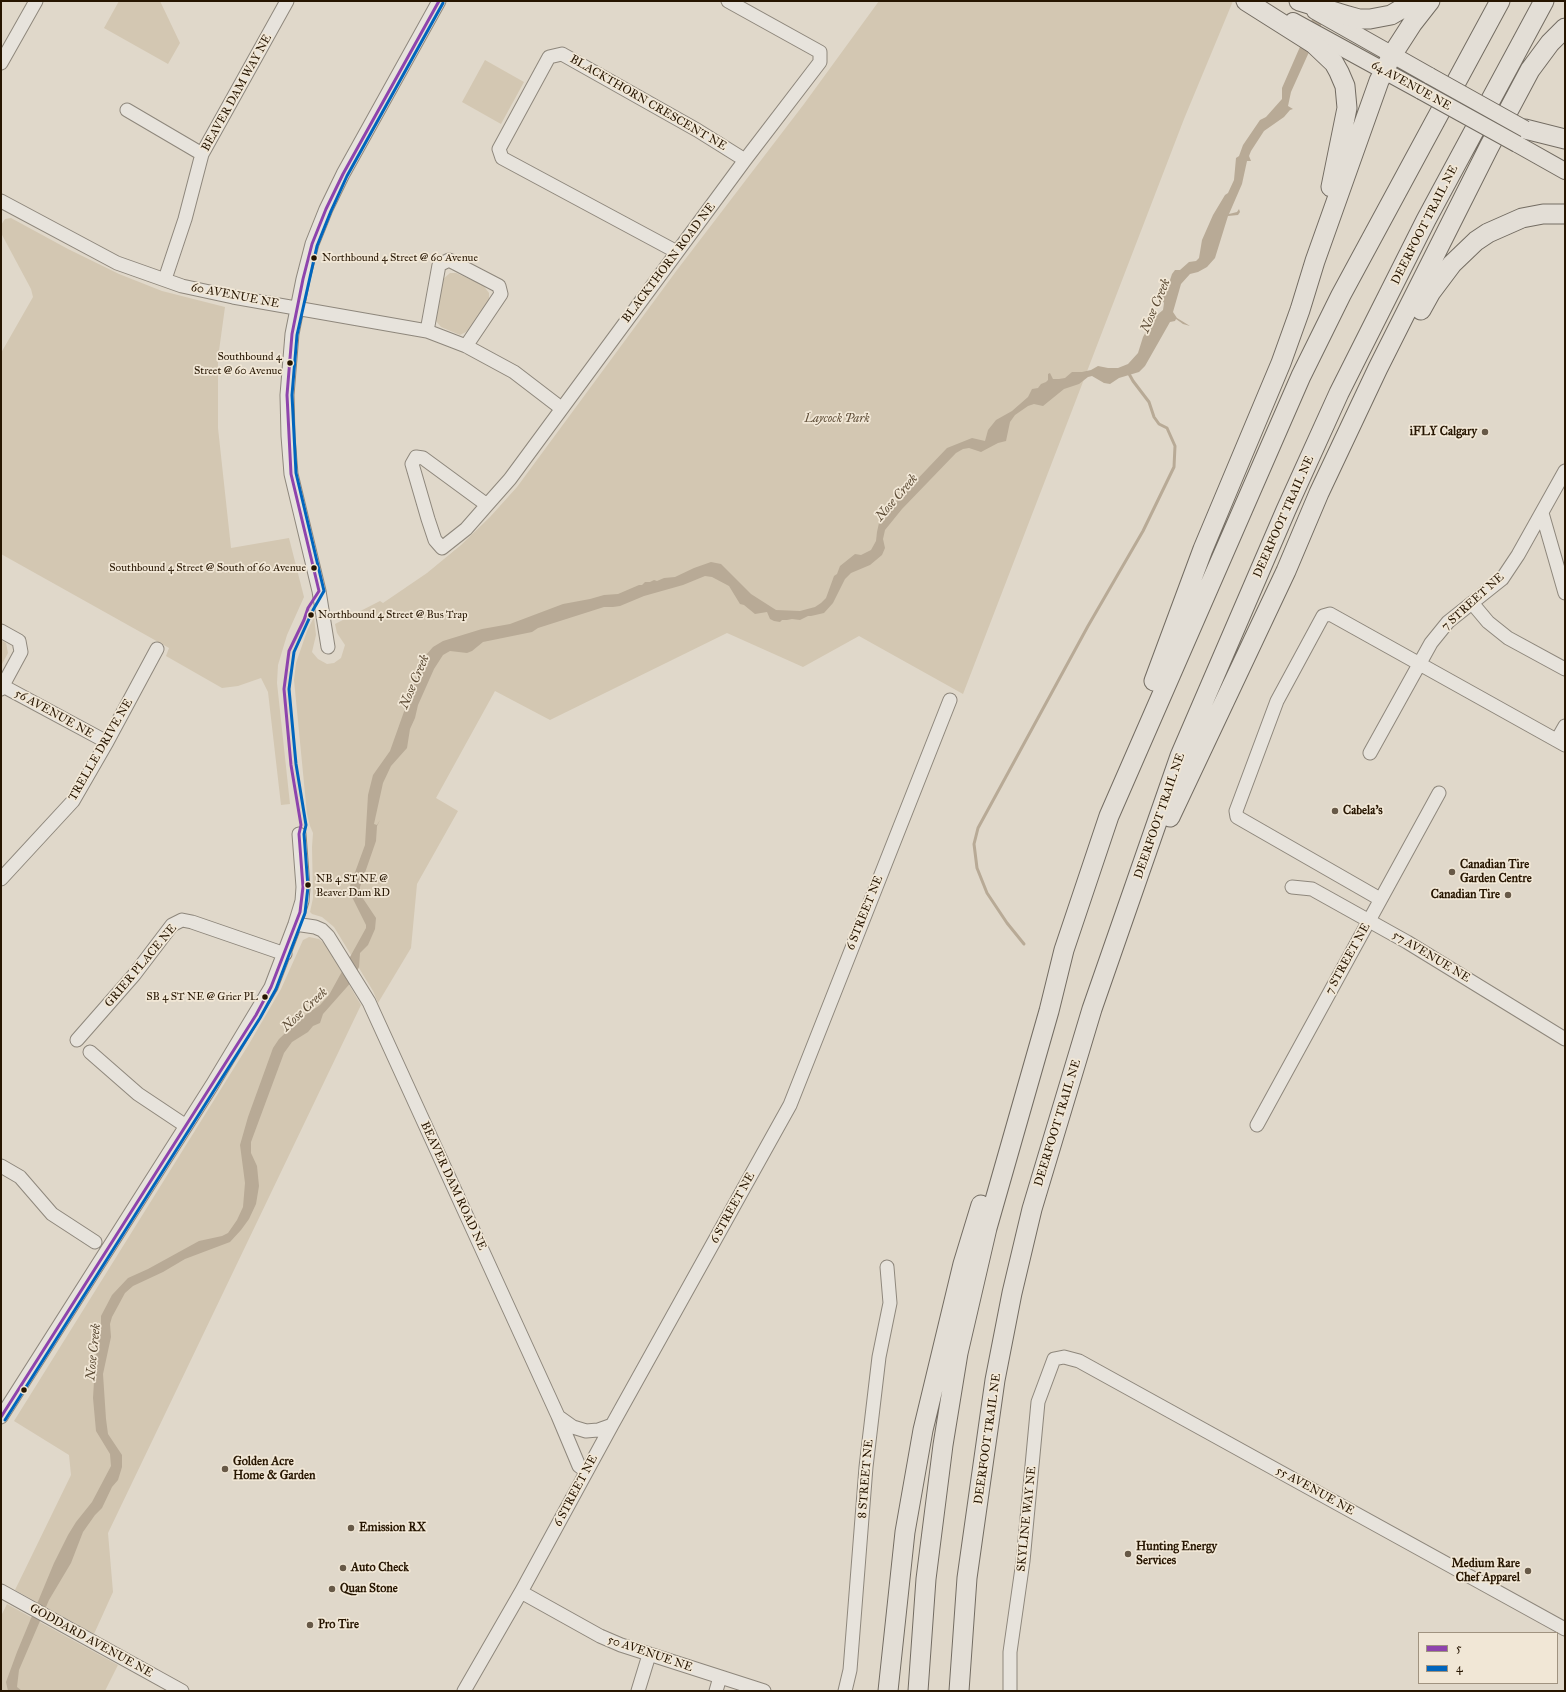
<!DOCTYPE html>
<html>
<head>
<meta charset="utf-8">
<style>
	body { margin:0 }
	#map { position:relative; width:1566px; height:1692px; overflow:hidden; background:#e0d8ca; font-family:"IM FELL Great Primer",serif }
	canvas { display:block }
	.frame { position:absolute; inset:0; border:2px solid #261500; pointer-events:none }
	.legend { position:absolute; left:1418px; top:1632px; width:140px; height:52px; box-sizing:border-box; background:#f1e7d6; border:1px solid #a09380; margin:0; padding:5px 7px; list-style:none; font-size:12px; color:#261500 }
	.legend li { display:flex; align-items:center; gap:8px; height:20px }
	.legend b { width:20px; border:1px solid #a09380 }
</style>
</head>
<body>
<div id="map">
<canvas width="1566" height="1692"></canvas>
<div class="frame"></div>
<ul class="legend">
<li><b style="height:5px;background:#8e44ad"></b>5</li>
<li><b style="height:5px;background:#0065bd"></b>4</li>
</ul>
</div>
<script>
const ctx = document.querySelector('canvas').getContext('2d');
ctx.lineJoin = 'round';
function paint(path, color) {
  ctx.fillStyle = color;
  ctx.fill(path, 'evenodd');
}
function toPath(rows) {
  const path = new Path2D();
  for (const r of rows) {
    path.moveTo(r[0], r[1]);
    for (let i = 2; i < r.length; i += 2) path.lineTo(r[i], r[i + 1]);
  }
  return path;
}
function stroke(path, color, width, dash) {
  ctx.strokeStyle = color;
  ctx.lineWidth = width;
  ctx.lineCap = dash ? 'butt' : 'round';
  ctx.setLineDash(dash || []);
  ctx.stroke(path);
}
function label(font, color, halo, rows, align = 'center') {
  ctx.font = font + ' "IM FELL Great Primer",serif';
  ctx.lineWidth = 3.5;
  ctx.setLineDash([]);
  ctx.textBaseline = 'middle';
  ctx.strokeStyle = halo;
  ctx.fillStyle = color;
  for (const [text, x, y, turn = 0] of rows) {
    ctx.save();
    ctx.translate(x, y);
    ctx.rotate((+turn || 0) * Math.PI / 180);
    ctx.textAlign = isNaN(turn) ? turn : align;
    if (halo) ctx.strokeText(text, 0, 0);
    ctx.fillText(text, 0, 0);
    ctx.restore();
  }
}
const green = toPath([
	[119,1,160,1,180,43,168,64,104,28],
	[879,1,1233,1,1184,119,963,694,859,636,803,667,727,633,550,720,495,691,436,798,458,811,417,884,411,948,378,1003,373,991,334,927,322,917,312,914,310,912,313,898,312,847,313,833,310,826,307,814,294,680,296,663,307,631,314,617,316,635,312,652,318,659,327,664,334,663,341,658,345,645,337,633,335,624,380,601,383,603,427,573,461,545,490,517,517,487,677,270,804,104],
	[485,60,524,82,501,124,462,102],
	[11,218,68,249,119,274,162,291,225,307,218,358,218,428,231,548,289,538,304,597,287,635,278,665,277,683,290,804,281,805,268,692,261,678,238,686,222,688,166,656,169,648,1,554,1,353,33,297,31,289,1,233,1,225,5,219],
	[450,273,456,273,483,285,489,293,489,300,473,325,466,332,460,335,441,327,436,321,442,280],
	[1,640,6,643,8,653,1,666],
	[309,937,319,939,325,944,361,1005,108,1533,113,1592,94,1634,15,1590,71,1475,69,1455,14,1421,249,1044,281,989,303,940],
	[7,1604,118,1665,105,1691,1,1691,1,1616]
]);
const water = toPath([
	[1320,1,1332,1,1291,92,1288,106,1293,109,1290,110,1284,117,1264,131,1251,151,1249,156,1251,161,1247,161,1242,184,1229,214,1237,212,1239,209,1240,212,1238,215,1228,216,1215,258,1207,267,1198,272,1190,274,1181,284,1173,312,1177,318,1190,326,1183,324,1176,319,1175,321,1170,322,1145,366,1139,372,1119,378,1110,384,1104,383,1092,376,1088,377,1079,384,1064,389,1043,406,1034,404,1028,406,1015,415,1010,422,1006,441,998,443,981,452,969,448,963,449,956,453,902,509,885,530,883,539,885,548,882,555,870,565,851,573,845,579,833,603,824,613,811,616,808,616,800,620,792,619,787,620,782,620,780,622,774,621,770,619,767,612,755,614,744,605,740,604,729,586,712,577,705,576,683,585,644,596,620,606,613,607,604,607,538,628,532,632,483,642,472,651,467,653,450,651,443,655,434,669,418,705,415,718,410,729,407,748,391,766,383,783,374,824,377,825,380,820,377,826,376,841,360,887,360,894,376,918,375,929,368,945,360,953,359,967,354,979,323,1014,320,1023,313,1026,308,1032,292,1042,284,1053,251,1142,251,1153,257,1166,259,1186,256,1204,249,1219,241,1230,230,1242,185,1259,163,1272,133,1286,125,1293,112,1317,110,1324,111,1337,103,1374,106,1419,108,1434,122,1455,122,1467,118,1480,112,1487,102,1508,95,1515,83,1532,71,1563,49,1600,19,1670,17,1687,22,1691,8,1691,6,1682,17,1652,54,1563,68,1535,76,1522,92,1502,111,1466,110,1454,96,1431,93,1398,96,1349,101,1329,101,1316,112,1295,128,1278,148,1269,199,1241,222,1236,228,1233,237,1220,243,1207,245,1183,240,1145,248,1117,273,1048,279,1039,301,1018,320,1005,329,995,366,928,366,925,351,895,350,886,365,845,368,795,373,775,390,751,406,706,410,689,426,655,433,647,443,641,482,629,510,624,563,604,590,599,604,595,618,594,639,585,642,585,645,582,650,582,654,580,657,581,664,578,675,577,694,568,711,562,721,564,751,594,776,610,800,611,815,607,821,603,826,598,834,576,837,574,840,566,855,554,861,555,871,550,876,541,877,532,879,523,887,511,947,448,972,438,985,441,988,430,996,420,1012,411,1028,397,1032,389,1038,388,1041,384,1046,382,1048,380,1048,374,1050,373,1053,379,1059,379,1065,378,1072,372,1082,372,1091,370,1098,366,1108,368,1118,368,1128,364,1138,353,1143,337,1148,328,1150,316,1154,312,1157,315,1163,310,1164,303,1161,297,1167,289,1172,274,1175,270,1180,270,1189,262,1196,261,1199,258,1202,240,1213,215,1225,195,1228,193,1234,180,1236,158,1239,156,1243,145,1260,120,1266,117,1282,99,1282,88]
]);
const stream = toPath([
	[1024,944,1007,923,987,893,977,868,974,844,978,828,1088,626,1143,531,1174,467,1175,446,1167,428,1159,424,1154,417,1149,402,1133,381,1128,372]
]);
const minor = toPath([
	[1,63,36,1],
	[127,110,202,154],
	[1,201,117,263,182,286,233,297,427,331,466,346,514,372,561,408],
	[677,252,502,158,499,149,549,57,562,54,697,130,745,160],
	[165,279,185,219,202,154,287,1],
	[427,331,439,265,449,260,499,286,501,294,466,346],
	[487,505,423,458,416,457,412,464,428,519,435,540,442,548,466,529,487,505,510,479,745,160,820,62,820,52,728,1],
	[1542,513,1565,593],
	[1472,603,1488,622,1508,638,1565,669],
	[1,631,19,641,21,652,1,689],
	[328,647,319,591,291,474,288,436,287,395,292,334,303,279,312,244,326,209,343,174,439,1],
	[1,685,107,742],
	[1557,740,1565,726],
	[1370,753,1431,643,1448,622,1502,579,1518,555,1565,471],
	[1,879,73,801,107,742,157,649],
	[1292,887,1312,889,1407,942,1565,1039],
	[1380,899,1237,817,1236,811,1277,701,1323,616,1330,614,1565,745],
	[295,924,315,927,322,930,328,936,369,1002,558,1416,579,1466,586,1471],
	[77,1040,134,975,172,925,182,920,192,922,285,954],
	[90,1052,138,1094,186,1126],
	[1257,1125,1439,793],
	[1,1166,20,1177,52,1214,95,1242],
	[1,1417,212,1085,271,987,295,924,302,901,303,887,299,834],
	[559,1417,573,1427,586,1431,598,1430,612,1425],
	[1,1591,182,1691],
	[521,1592,600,1636,621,1645,764,1691],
	[464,1691,521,1592,612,1425,790,1105,950,700],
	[638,1691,649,1655],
	[716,1691,720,1677],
	[845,1691,850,1670,866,1467,879,1357,890,1303,887,1267],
	[1010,1691,1010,1652,1023,1561,1038,1402,1054,1359,1064,1357,1079,1361,1565,1629]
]);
const major = toPath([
	[1315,11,1430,76],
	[1293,21,1421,91],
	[1517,144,1565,171]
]);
const highway = toPath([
	[1246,1,1314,44,1334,63,1339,72,1345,86,1347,108,1331,187],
	[1299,1,1345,15,1359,19,1370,19,1391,15,1415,1],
	[1525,129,1565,139],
	[1421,310,1431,292,1452,264,1476,241,1488,233,1522,218,1543,214,1565,214],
	[1154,681,1203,549,1281,363,1300,310,1315,261,1379,81,1392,55,1412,24,1430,1],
	[1170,817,1286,571,1319,493,1378,368,1489,147,1530,70,1550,43,1565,28],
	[888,1691,905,1532,923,1430,963,1264,981,1205],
	[918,1691,926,1579,943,1445,958,1353,987,1228,1049,1011,1064,950,1109,816,1301,376,1341,295,1500,1],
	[959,1691,967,1578,995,1380,1012,1293,1032,1209,1092,1009,1180,756,1286,510,1339,393,1426,220,1544,1]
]);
const majorBridge = toPath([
	[1430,76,1525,129],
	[1421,91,1517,144]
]);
const bus1 = toPath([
	[1,1417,256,1015,271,987,300,912,303,887,299,834,301,825,291,765,284,689,289,651,304,620,308,608,319,591,291,474,287,395,292,334,303,279,312,244,326,209,343,174,439,1]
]);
const bus2 = toPath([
	[5,1420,260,1018,276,989,305,913,308,887,304,834,306,825,296,764,289,689,294,652,313,610,324,591,296,473,292,395,297,335,317,246,331,211,347,176,443,3]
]);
const markers = [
	[314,258,3.5,"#261500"],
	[290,363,3.5,"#261500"],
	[1485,432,4,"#675947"],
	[314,568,3.5,"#261500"],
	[311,615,3.5,"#261500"],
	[1335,811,4,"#675947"],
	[1452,872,4,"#675947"],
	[308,885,3.5,"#261500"],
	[1508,895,4,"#675947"],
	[265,997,3.5,"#261500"],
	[24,1390,3.5,"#261500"],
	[225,1469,4,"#675947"],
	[351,1528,4,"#675947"],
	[1128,1554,4,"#675947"],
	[343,1568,4,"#675947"],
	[1528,1571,4,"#675947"],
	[332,1589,4,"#675947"],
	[310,1625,4,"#675947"]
];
const busNames = [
	["Northbound 4 Street @ 60 Avenue",322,258],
	["Southbound 4",282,357,"right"],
	["Street @ 60 Avenue",282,371,"right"],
	["Southbound 4 Street @ South of 60 Avenue",306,568,"right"],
	["Northbound 4 Street @ Bus Trap",318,615],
	["NB 4 ST NE @",316,879],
	["Beaver Dam RD",316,893],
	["SB 4 ST NE @ Grier PL",258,997,"right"]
];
const streetNames = [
	["64 AVENUE NE",1411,86,29],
	["BEAVER DAM WAY NE",237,93,-61],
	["BLACKTHORN CRESCENT NE",648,103,30],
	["DEERFOOT TRAIL NE",1425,225,-63],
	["BLACKTHORN ROAD NE",669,263,-53],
	["60 AVENUE NE",235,296,11],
	["DEERFOOT TRAIL NE",1284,517,-66],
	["7 STREET NE",1473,602,-42],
	["56 AVENUE NE",54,714,29],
	["TRELLE DRIVE NE",101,750,-60],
	["DEERFOOT TRAIL NE",1160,816,-71],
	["6 STREET NE",865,913,-68],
	["57 AVENUE NE",1431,957,31],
	["7 STREET NE",1348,959,-61],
	["GRIER PLACE NE",141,966,-50],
	["DEERFOOT TRAIL NE",1058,1123,-73],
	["BEAVER DAM ROAD NE",453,1186,65],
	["6 STREET NE",733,1208,-61],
	["DEERFOOT TRAIL NE",988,1439,-82],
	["8 STREET NE",866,1479,-85],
	["6 STREET NE",576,1491,-62],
	["55 AVENUE NE",1315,1491,29],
	["SKYLINE WAY NE",1027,1519,-84],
	["GODDARD AVENUE NE",91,1641,29],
	["50 AVENUE NE",650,1654,19]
];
const parkNames = [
	["Laycock Park",837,419]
];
const poiNames = [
	["iFLY Calgary",1477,432,"right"],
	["Cabela's",1343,811],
	["Canadian Tire",1460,865],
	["Garden Centre",1460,879],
	["Canadian Tire",1500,895,"right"],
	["Golden Acre",233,1462],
	["Home & Garden",233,1476],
	["Emission RX",359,1528],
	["Hunting Energy",1136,1547],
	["Services",1136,1561],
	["Medium Rare",1520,1564,"right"],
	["Chef Apparel",1520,1578,"right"],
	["Auto Check",351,1568],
	["Quan Stone",340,1589],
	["Pro Tire",318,1625]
];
const waterNames = [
	["Nose Creek",1156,306,-67],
	["Nose Creek",897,498,-49],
	["Nose Creek",415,682,-67],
	["Nose Creek",305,1010,-43],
	["Nose Creek",94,1352,-84]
];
paint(green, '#d3c7b2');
paint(water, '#b8aa96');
stroke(stream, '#b8aa96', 3);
stroke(minor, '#8e877c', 15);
stroke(major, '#736c62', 18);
stroke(highway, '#736c62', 21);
stroke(minor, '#e7e3dc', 13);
stroke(major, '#e3ded6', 16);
stroke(highway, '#e3ded6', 19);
stroke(majorBridge, '#736c62', 18, []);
stroke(majorBridge, '#e3ded6', 16);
stroke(bus1, '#8e44ad', 3);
stroke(bus2, '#0065bd', 3);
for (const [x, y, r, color] of markers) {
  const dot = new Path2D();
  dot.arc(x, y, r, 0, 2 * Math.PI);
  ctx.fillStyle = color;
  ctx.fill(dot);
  stroke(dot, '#f1e7d6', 1.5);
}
label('11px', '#261500', '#f1e7d6', busNames, 'left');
label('12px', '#261500', '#f1e7d6', streetNames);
label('italic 12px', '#5f4e38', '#f1e7d6', parkNames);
label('bold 12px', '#261500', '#f1e7d6', poiNames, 'left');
label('italic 13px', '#5a4933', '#f1e7d6', waterNames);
</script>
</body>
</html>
